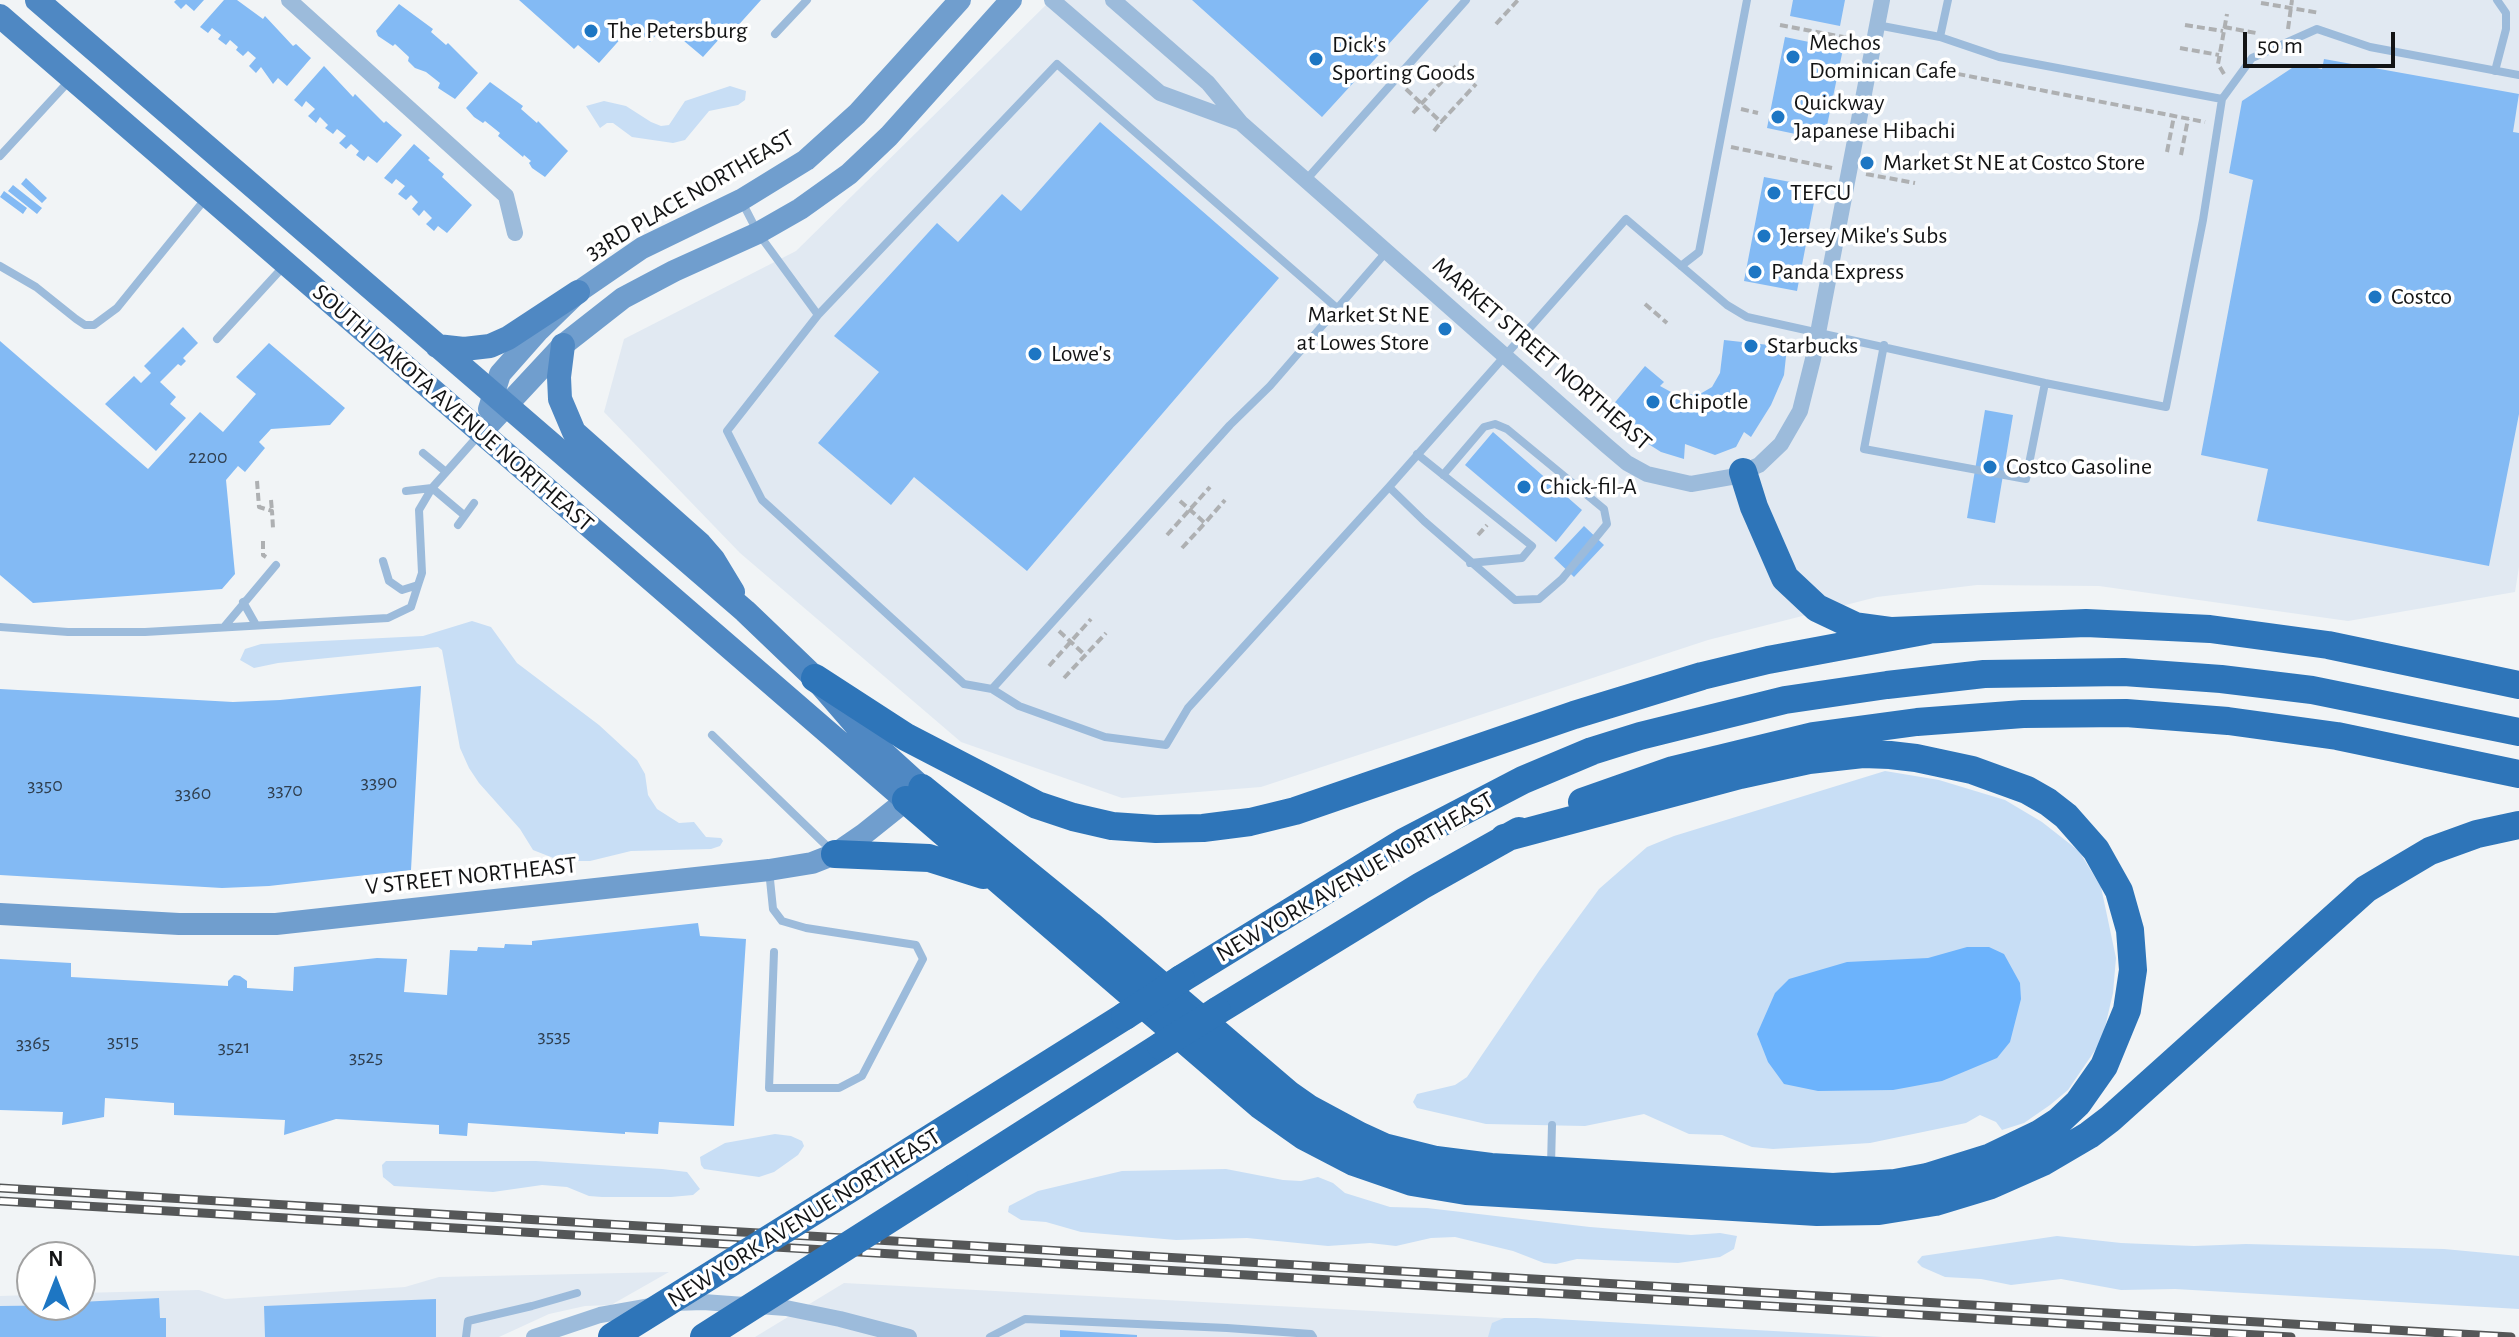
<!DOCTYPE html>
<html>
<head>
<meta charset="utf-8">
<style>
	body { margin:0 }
	#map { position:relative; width:2519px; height:1337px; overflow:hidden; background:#f1f4f6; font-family:"Alegreya Sans",sans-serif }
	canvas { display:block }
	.north { position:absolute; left:16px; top:1241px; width:80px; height:80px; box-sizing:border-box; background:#fff; border:2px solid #a1a1a1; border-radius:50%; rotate:0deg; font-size:22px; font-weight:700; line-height:32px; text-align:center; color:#131415 }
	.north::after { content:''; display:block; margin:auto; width:28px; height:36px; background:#1d76c3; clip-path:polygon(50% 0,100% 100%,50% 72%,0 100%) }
	.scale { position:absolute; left:2243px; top:32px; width:152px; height:36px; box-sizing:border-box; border:4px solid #131415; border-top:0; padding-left:10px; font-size:24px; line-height:28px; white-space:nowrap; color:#131415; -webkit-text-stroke:6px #fff; paint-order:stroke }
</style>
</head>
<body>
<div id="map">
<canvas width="2519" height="1337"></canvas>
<div class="north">N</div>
<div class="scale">50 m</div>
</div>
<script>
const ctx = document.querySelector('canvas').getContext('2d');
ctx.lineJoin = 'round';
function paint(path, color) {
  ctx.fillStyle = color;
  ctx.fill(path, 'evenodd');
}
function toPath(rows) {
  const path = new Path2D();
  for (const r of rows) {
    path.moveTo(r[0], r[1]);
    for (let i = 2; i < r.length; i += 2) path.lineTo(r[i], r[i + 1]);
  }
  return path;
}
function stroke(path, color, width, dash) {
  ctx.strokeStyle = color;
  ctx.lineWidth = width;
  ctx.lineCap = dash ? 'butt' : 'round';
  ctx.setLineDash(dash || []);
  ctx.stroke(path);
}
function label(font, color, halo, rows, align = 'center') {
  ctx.font = font + ' "Alegreya Sans",sans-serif';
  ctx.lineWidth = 7;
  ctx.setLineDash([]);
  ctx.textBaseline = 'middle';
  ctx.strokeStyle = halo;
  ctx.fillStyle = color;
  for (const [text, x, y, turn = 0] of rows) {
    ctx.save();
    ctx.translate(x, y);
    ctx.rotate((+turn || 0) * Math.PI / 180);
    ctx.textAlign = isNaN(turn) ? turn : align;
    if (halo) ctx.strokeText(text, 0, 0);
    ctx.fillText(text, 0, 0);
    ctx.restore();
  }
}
const built = toPath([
	[1051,0,2519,0,2519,567,2515,592,2348,621,2099,586,1977,585,1877,597,1708,640,1261,787,1122,798,961,742,740,553,604,412,624,339,796,251],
	[669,1272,611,1305,585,1306,549,1314,499,1337,0,1337,0,1296,32,1295,32,1305,80,1305,80,1293,199,1290,225,1299,405,1287,439,1277],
	[844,1283,1504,1318,1500,1337,755,1337]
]);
const green = toPath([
	[730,86,746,91,745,100,738,105,709,111,685,140,673,143,632,137,613,123,607,123,600,128,586,106,604,101,626,106,651,122,661,126,669,125,685,101],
	[472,621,491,627,517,663,599,725,637,760,645,774,648,795,657,809,679,823,694,822,706,837,721,838,723,841,720,846,711,849,631,851,590,861,561,861,533,850,520,829,479,783,469,768,460,748,442,650,438,647,278,663,254,668,240,660,245,649,261,644,423,636],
	[1885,771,1939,780,2005,800,2042,822,2079,851,2101,887,2116,958,2113,993,2102,1040,2068,1090,2050,1105,2024,1123,2002,1130,1996,1122,1980,1115,1966,1123,1870,1143,1773,1149,1752,1147,1722,1135,1689,1134,1644,1114,1585,1126,1486,1124,1417,1108,1413,1102,1417,1094,1455,1085,1467,1077,1539,971,1599,889,1647,847,1674,836],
	[775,1134,791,1136,802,1141,804,1146,798,1155,774,1172,759,1177,704,1169,701,1165,700,1157,725,1143],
	[386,1161,536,1161,662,1169,687,1172,700,1189,693,1195,671,1197,602,1197,589,1196,567,1187,542,1185,493,1192,394,1186,383,1177,382,1165],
	[1226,1169,1283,1180,1301,1181,1318,1177,1333,1183,1345,1193,1390,1207,1427,1208,1590,1227,1691,1235,1720,1233,1737,1236,1734,1249,1720,1257,1678,1263,1577,1259,1556,1264,1544,1263,1513,1251,1455,1237,1431,1238,1396,1246,1370,1243,1328,1246,1247,1238,1176,1240,1081,1232,1046,1222,1021,1220,1008,1212,1009,1206,1038,1191,1122,1171],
	[2057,1236,2121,1243,2194,1246,2246,1244,2444,1249,2519,1256,2519,1309,2175,1289,2121,1290,2061,1279,2011,1285,1981,1279,1945,1277,1922,1267,1917,1262,1922,1256],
	[1504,1318,1536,1318,1883,1337,1488,1337,1492,1323]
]);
const water = toPath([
	[1967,947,1989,947,2004,954,2020,983,2021,999,2010,1042,1997,1058,1942,1081,1893,1090,1818,1091,1784,1084,1768,1062,1757,1034,1775,993,1789,979,1847,962,1928,958]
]);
const building = toPath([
	[176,0,204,0,194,11,186,4,181,9,174,2],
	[224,0,237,0,263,19,265,16,293,46,296,44,311,58,287,86,278,78,273,84,261,67,256,73,249,66,256,58,248,51,243,56,236,50,238,47,230,40,226,45,218,39,221,35,212,28,208,33,200,27],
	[519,0,761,0,725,40,721,37,703,57,665,25,650,42,632,26,599,63,578,45,574,49],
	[1192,0,1429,0,1322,117],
	[1793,0,1845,0,1840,26,1790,16],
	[399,4,433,29,431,32,446,45,448,43,478,73,455,99,438,88,440,83,426,72,415,68,408,61,409,57,395,44,393,46,378,36,376,31],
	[1785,37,1843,49,1824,140,1767,128],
	[2324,59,2519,94,2513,132,2519,133,2519,414,2489,566,2257,521,2268,469,2201,455,2253,180,2229,173,2242,101,2298,64,2322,69],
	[324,66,353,97,355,94,384,123,386,121,402,135,377,163,368,156,364,161,356,155,359,151,351,144,346,149,339,143,346,136,337,129,333,134,325,128,328,125,320,117,316,123,308,116,315,109,306,101,302,107,294,100],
	[490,82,523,106,521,109,537,123,538,121,568,151,545,177,532,168,529,163,531,161,524,155,523,157,498,136,500,133,485,121,483,123,474,117,466,108],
	[1100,122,1279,278,1027,571,914,477,891,505,818,443,879,372,834,336,937,223,958,242,1002,194,1021,211],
	[414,144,430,158,428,160,444,174,442,177,472,205,447,233,438,226,434,231,426,224,432,218,424,210,419,216,412,209,418,202,411,195,406,200,398,194,405,186,396,179,392,184,384,178],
	[1764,177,1817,187,1797,291,1744,281],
	[26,178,47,198,42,203,21,184],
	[13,185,42,208,37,214,8,191],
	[4,191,27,208,23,214,0,197],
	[183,327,198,343,183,358,186,361,181,366,178,364,160,382,176,397,170,404,186,418,156,451,105,404,134,376,141,383,151,373,144,366],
	[1724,340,1787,347,1784,375,1771,405,1751,437,1744,432,1736,447,1715,455,1685,444,1684,459,1661,452,1642,440,1607,412,1645,366,1664,382,1660,386,1671,392,1683,395,1700,394,1712,387,1720,373],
	[0,341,148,469,200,412,223,432,256,394,236,377,269,343,345,408,330,425,271,429,259,442,265,448,245,472,238,466,226,480,235,574,222,589,33,603,0,575],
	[1985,410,2013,415,1995,523,1967,518],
	[1493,432,1582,510,1556,542,1465,465],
	[1584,526,1604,545,1574,577,1554,558],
	[421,686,411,870,269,886,222,888,0,875,0,689,233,702,280,700],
	[698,923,700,936,746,939,734,1126,659,1122,658,1134,625,1132,625,1134,468,1123,467,1136,439,1134,439,1125,336,1119,284,1135,285,1120,174,1115,174,1103,105,1098,104,1117,62,1125,63,1112,0,1110,0,959,71,963,71,977,228,986,228,981,234,975,240,976,247,981,247,988,293,991,294,967,377,958,407,959,404,992,447,995,450,950,477,951,478,947,504,948,505,944,532,945,532,941],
	[159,1298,160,1318,166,1318,166,1337,0,1337,0,1306,80,1305,80,1302],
	[436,1299,436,1337,265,1337,264,1306],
	[1060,1330,1137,1335,1137,1337,1060,1337]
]);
const path = toPath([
	[2261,3,2320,13],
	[1496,24,1518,0],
	[1780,25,1849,38],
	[2185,25,2223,31],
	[2224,27,2256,33],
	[2288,29,2292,0],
	[2180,48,2219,55],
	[1922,67,2205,122],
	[2224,74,2218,64,2227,14],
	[1406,89,1441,122,1476,84],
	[1741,109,1758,113],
	[1413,113,1456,66],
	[1434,131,1441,122],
	[1731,147,1832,168],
	[2167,152,2174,116],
	[2181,155,2188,119],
	[1866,174,1915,183],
	[1645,304,1667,323],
	[257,481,259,507,272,511,273,528],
	[271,500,272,511],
	[1180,501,1205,523,1225,500],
	[1167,535,1210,487],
	[1478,535,1487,525],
	[263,541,263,555,266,557],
	[1182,548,1205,523],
	[1059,631,1085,655],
	[1049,666,1091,619],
	[1064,678,1106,633]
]);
const lane = toPath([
	[1877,25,1940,37,1999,57,2222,99],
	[775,34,807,0],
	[1940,37,1948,0],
	[2495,71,2506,29,2506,13,2497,0],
	[0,156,70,80],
	[1306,180,1466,0],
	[741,200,758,233,818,315],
	[0,266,36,287,76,319,85,325,94,325,117,308,206,198],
	[1681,266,1699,252,1747,0],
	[1338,309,1057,64,818,315,727,431,762,500,964,684,992,689,1019,706,1105,737,1166,745,1188,708,1389,487,1626,219,1727,305,1747,317,2045,383,2166,407,2203,220,2222,99,2252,58,2317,29,2370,47,2519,75],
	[217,339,284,266],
	[1884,345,1864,449,2026,479,2045,383],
	[423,453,446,472],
	[1417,454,1532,546,1522,558,1470,563],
	[1389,487,1424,521,1515,600,1539,599,1562,579,1607,524,1604,509,1507,429,1495,424,1484,427,1443,475],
	[406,491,432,488,464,515],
	[458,525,474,503],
	[383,561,389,581,402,590,418,585],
	[243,602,256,625],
	[0,627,68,632,145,632,388,618,411,607,418,585,422,573,419,510,432,488,478,436],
	[224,627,276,565],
	[992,689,1230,425,1270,386,1387,251],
	[712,735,831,850],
	[769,870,773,909,782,921,806,928,916,945,923,959,862,1076,839,1088,769,1088,774,952],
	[1551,1165,1552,1125],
	[466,1337,468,1321,532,1306,577,1293],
	[990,1337,1025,1319,1227,1328,1311,1334,1313,1337]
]);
const street = toPath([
	[289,0,506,196,515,233],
	[1052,0,1160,93,1239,122],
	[1113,0,1208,83,1241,123,1607,446,1627,463,1647,474,1691,484,1731,477,1759,465,1781,444,1800,411,1813,359,1882,0],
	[674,1303,703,1302,786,1308,840,1319,909,1337],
	[534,1337,600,1315,651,1306]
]);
const secondary = toPath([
	[489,409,500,374,539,330,578,292,642,248,741,200,806,160,857,114,960,0],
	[481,433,563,345,623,298,674,271,758,233,800,209,849,174,889,136,1011,0],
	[0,914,179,924,276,924,769,870,812,863,835,854,864,834,919,790]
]);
const primary = toPath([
	[37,0,745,611,815,678,867,738,922,788],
	[0,16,906,800],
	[563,345,559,377,560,399,574,432,700,544,713,559,733,592],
	[437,346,464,349,490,346,508,338,578,292]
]);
const highway = toPath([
	[1743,472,1754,507,1785,578,1817,608,1855,626,1892,631,2086,623,2210,629,2328,645,2519,685],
	[815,678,906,737,1037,805,1073,817,1112,826,1156,829,1203,828,1250,822,1295,811,1574,715,1702,676,1768,660,1929,630],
	[922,788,1090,925,1288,1094,1308,1108,1360,1136,1384,1147,1436,1160,1491,1167,1833,1187,1895,1183,1927,1177,1991,1157,2039,1134,2059,1121,2078,1103,2104,1066,2127,1010,2133,970,2130,930,2119,891,2096,850,2066,816,2048,802,2027,790,1972,770,1916,758,1890,755,1863,754,1809,760,1740,775,1504,838],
	[906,800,1260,1105,1304,1136,1354,1162,1412,1182,1466,1191,1817,1212,1879,1211,1935,1202,1991,1185,2043,1162,2089,1135,2110,1119,2366,889,2430,851,2477,834,2519,825],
	[1582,802,1673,770,1813,736,1917,722,2023,714,2126,713,2228,721,2337,736,2519,774],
	[835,854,929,858,983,875],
	[1181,979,1404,842,1523,780,1592,751,1640,736,1785,700,1887,685,1984,674,2124,672,2221,679,2312,690,2519,732],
	[1217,1011,1421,886,1519,831],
	[875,1173,1125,1016],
	[954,1178,1161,1046]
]);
const rail = toPath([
	[0,1188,2511,1337],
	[0,1201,2291,1337]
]);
const highwayBridge = toPath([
	[1125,1016,1181,979],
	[1161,1046,1217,1011],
	[612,1337,875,1173],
	[704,1337,954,1178]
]);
const markers = [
	[591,31,8,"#1d76c3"],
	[1793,57,8,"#1d76c3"],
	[1316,59,8,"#1d76c3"],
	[1778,117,8,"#1d76c3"],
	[1867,163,8,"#1d76c3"],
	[1774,193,8,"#1d76c3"],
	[1764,236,8,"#1d76c3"],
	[1755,272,8,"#1d76c3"],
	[2375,297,8,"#1d76c3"],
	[1445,329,8,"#1d76c3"],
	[1751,346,8,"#1d76c3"],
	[1035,354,8,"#1d76c3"],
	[1653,402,8,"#1d76c3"],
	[1990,467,8,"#1d76c3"],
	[1524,487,8,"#1d76c3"]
];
const numberNames = [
	["2200",208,457],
	["3390",379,782],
	["3350",45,785],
	["3370",285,790],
	["3360",193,793],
	["3535",554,1036],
	["3515",123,1041],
	["3365",33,1043],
	["3521",234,1047],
	["3525",366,1057]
];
const poiNames = [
	["The Petersburg",607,31],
	["Mechos",1809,43],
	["Dominican Cafe",1809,71],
	["Dick's",1332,45],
	["Sporting Goods",1332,73],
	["Quickway",1794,103],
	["Japanese Hibachi",1794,131],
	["Market St NE at Costco Store",1883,163],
	["TEFCU",1790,193],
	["Jersey Mike's Subs",1780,236],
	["Panda Express",1771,272],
	["Costco",2391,297],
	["Market St NE",1429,315,"right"],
	["at Lowes Store",1429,343,"right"],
	["Starbucks",1767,346],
	["Lowe's",1051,354],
	["Chipotle",1669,402],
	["Costco Gasoline",2006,467],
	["Chick-fil-A",1540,487]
];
const streetNames = [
	["33RD PLACE NORTHEAST",690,195,-30],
	["MARKET STREET NORTHEAST",1542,354,41],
	["SOUTH DAKOTA AVENUE NORTHEAST",453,408,41],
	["V STREET NORTHEAST",471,876,-6],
	["NEW YORK AVENUE NORTHEAST",1355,877,-30],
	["NEW YORK AVENUE NORTHEAST",804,1218,-32]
];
paint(built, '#e1e9f2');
paint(green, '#c8def5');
paint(water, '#6cb3fc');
paint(building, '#83baf4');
stroke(path, '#aeb0b2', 4, [8, 4]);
stroke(lane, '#9cbbdb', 8);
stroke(street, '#9cbbdb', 16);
stroke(secondary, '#709ece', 22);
stroke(primary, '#4f88c3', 24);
stroke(highway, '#2e75b9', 28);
stroke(rail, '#555758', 9);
stroke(rail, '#fff', 6, [18]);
stroke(highwayBridge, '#2e75b9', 28);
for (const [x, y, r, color] of markers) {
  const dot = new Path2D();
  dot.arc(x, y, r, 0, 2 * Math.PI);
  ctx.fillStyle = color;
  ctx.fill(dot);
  stroke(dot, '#fff', 3);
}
label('20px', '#2f3e4d', null, numberNames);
label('24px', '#131415', '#fff', poiNames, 'left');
label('24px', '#131415', '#fff', streetNames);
</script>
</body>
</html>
